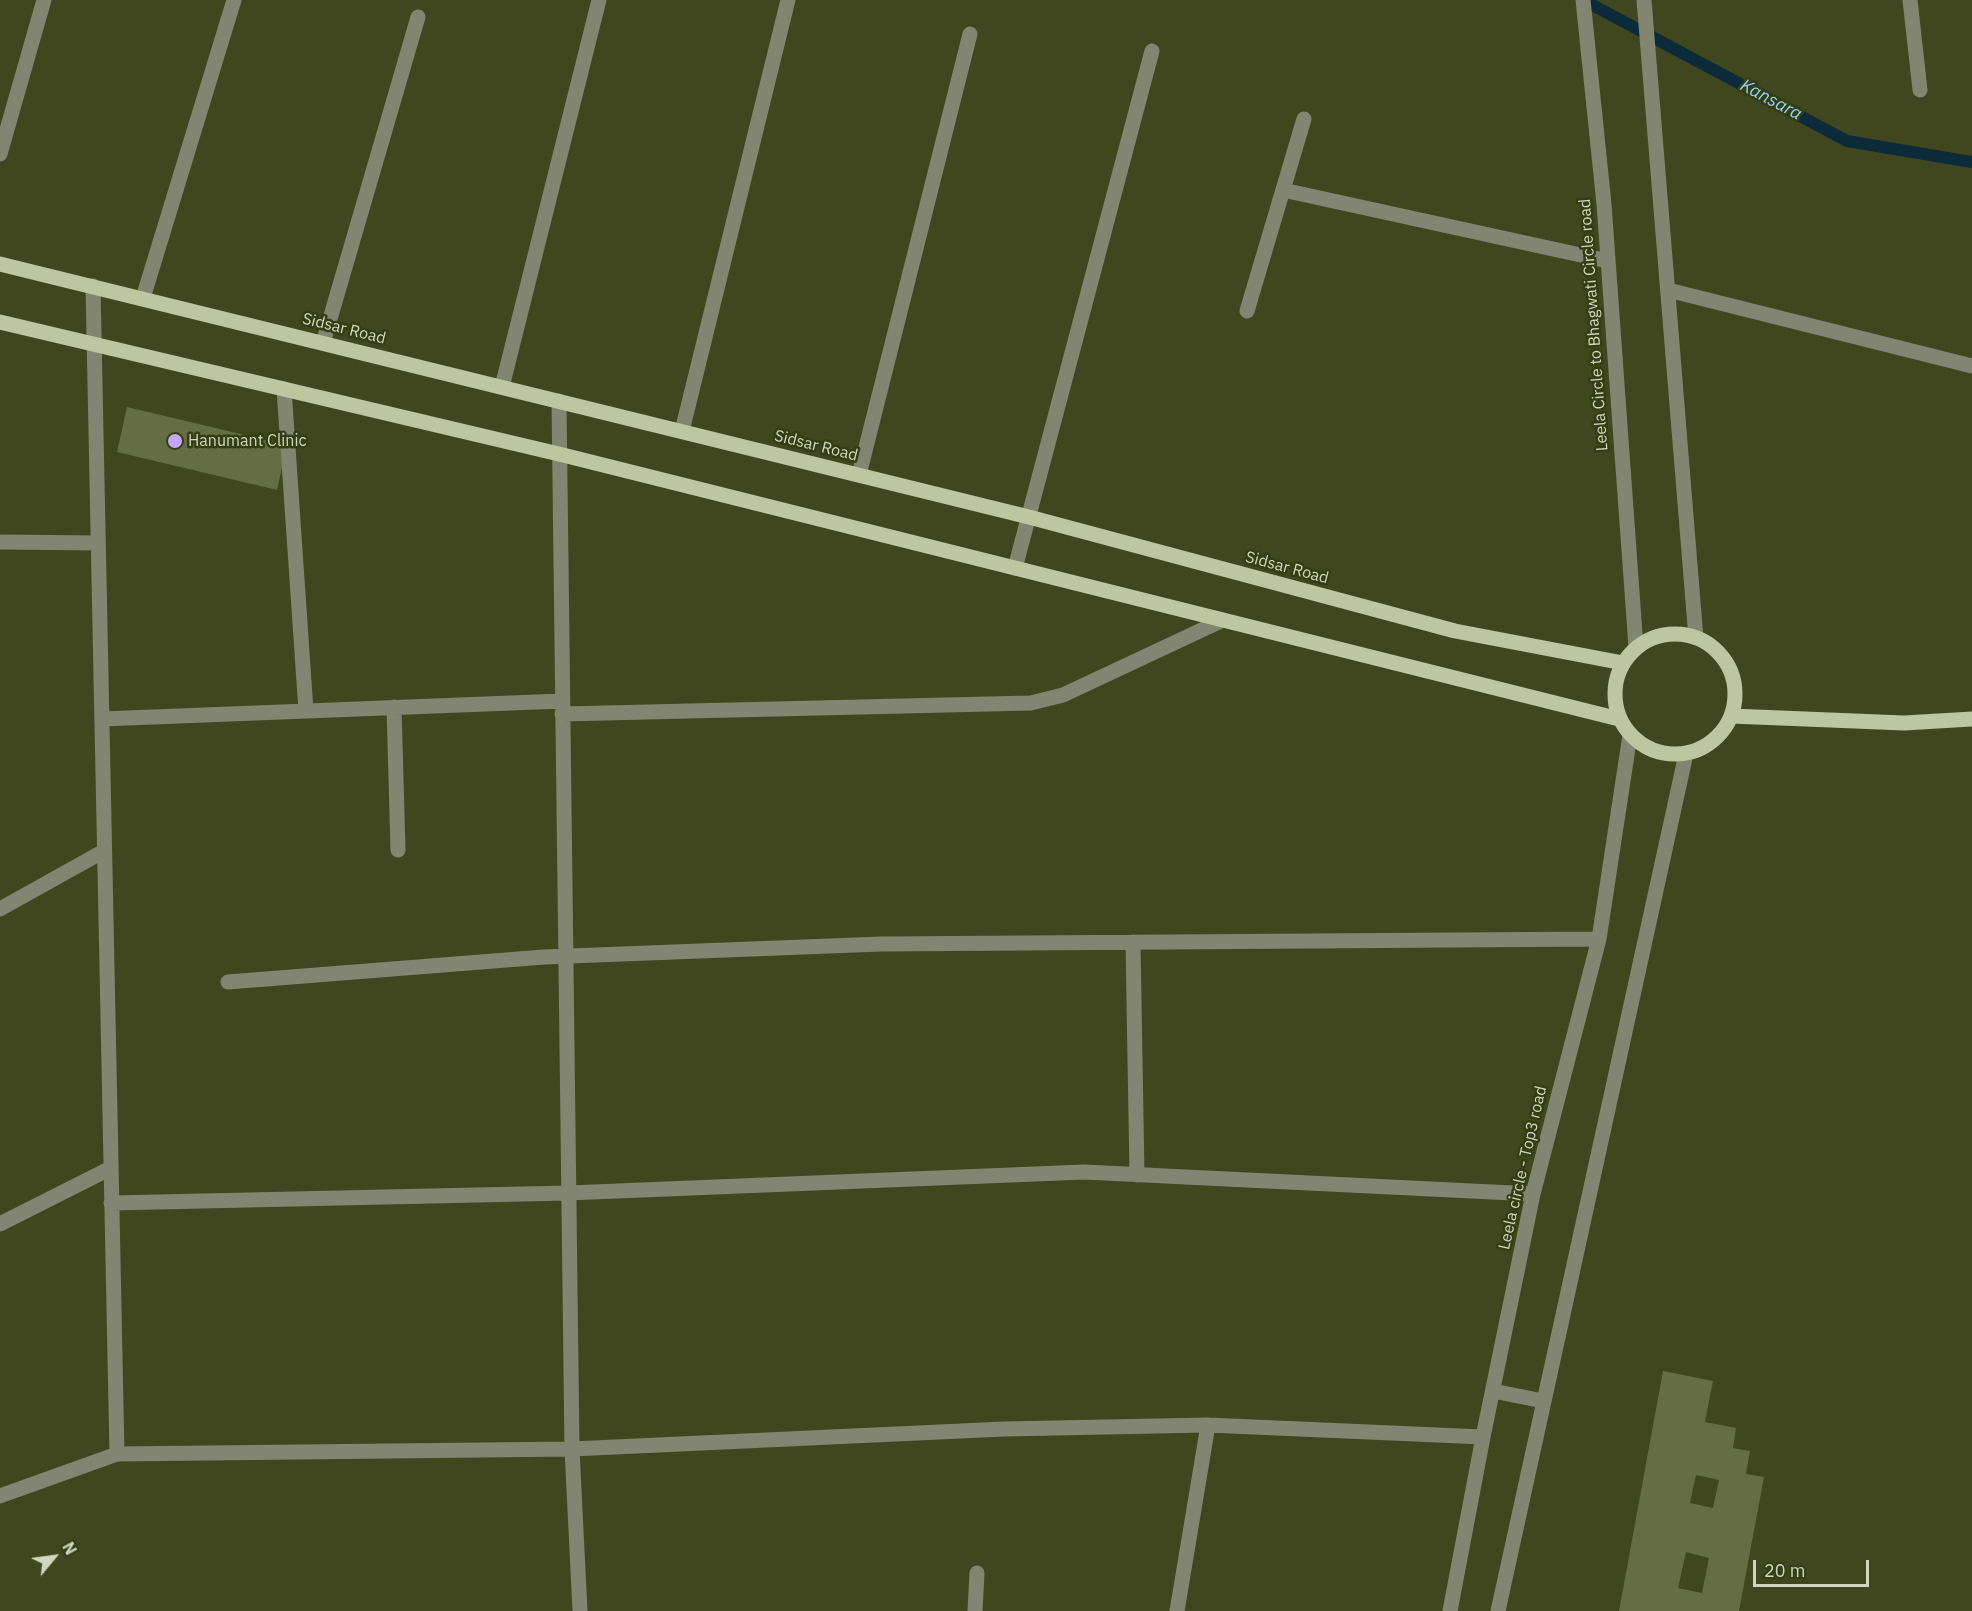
<!DOCTYPE html>
<html>
<head>
<meta charset="utf-8">
<style>
	body { margin:0 }
	#map { position:relative; width:1972px; height:1611px; overflow:hidden; background:#40471e; font-family:"IBM Plex Sans",sans-serif }
	canvas { display:block }
	.north { position:absolute; left:24px; top:1527px; width:60px; height:60px; -webkit-text-stroke:4px #353d13; paint-order:stroke; rotate:61deg; font-size:16px; font-weight:700; line-height:24px; text-align:center; color:#d0d6bf }
	.north::after { content:''; display:block; margin:auto; width:21px; height:27px; background:#d0d6bf; clip-path:polygon(50% 0,100% 100%,50% 72%,0 100%) }
	.scale { position:absolute; left:1753px; top:1560px; width:116px; height:27px; box-sizing:border-box; border:3px solid #d0d6bf; border-top:0; padding-left:8px; font-size:18px; line-height:21px; white-space:nowrap; color:#d0d6bf; -webkit-text-stroke:4px #353d13; paint-order:stroke }
</style>
</head>
<body>
<div id="map">
<canvas width="1972" height="1611"></canvas>
<div class="north">N</div>
<div class="scale">20 m</div>
</div>
<script>
const ctx = document.querySelector('canvas').getContext('2d');
ctx.lineJoin = 'round';
function toPath(rows) {
  const path = new Path2D();
  for (const r of rows) {
    if (r.length === 3) {
      path.moveTo(r[0] + r[2], r[1]);
      path.arc(r[0], r[1], r[2], 0, 2 * Math.PI);
      continue;
    }
    path.moveTo(r[0], r[1]);
    for (let i = 2; i < r.length; i += 2) path.lineTo(r[i], r[i + 1]);
  }
  return path;
}
function stroke(path, color, width, dash) {
  ctx.strokeStyle = color;
  ctx.lineWidth = width;
  ctx.lineCap = dash ? 'butt' : 'round';
  ctx.setLineDash(dash || []);
  ctx.stroke(path);
}
function paint(path, color) {
  ctx.fillStyle = color;
  ctx.fill(path, 'evenodd');
}
function label(font, color, halo, rows, align = 'center') {
  ctx.font = font + ' "IBM Plex Sans",sans-serif';
  ctx.lineWidth = 5;
  ctx.setLineDash([]);
  ctx.textBaseline = 'middle';
  ctx.strokeStyle = halo;
  ctx.fillStyle = color;
  for (const [text, x, y, turn = 0] of rows) {
    ctx.save();
    ctx.translate(x, y);
    ctx.rotate((+turn || 0) * Math.PI / 180);
    ctx.textAlign = isNaN(turn) ? turn : align;
    if (halo) ctx.strokeText(text, 0, 0);
    ctx.fillText(text, 0, 0);
    ctx.restore();
  }
}
const stream = toPath([
	[1583,0,1847,141,1972,162]
]);
const building = toPath([
	[127,407,287,445,277,490,117,452],
	[1663,1371,1713,1381,1705,1422,1736,1428,1733,1448,1750,1451,1746,1474,1764,1477,1739,1611,1619,1611],
	[1696,1475,1719,1480,1713,1508,1690,1503],
	[1686,1552,1709,1558,1702,1593,1678,1588]
]);
const minor = toPath([
	[1583,0,1604,204,1636,647],
	[1644,0,1696,638],
	[1910,0,1920,90],
	[0,154,44,0],
	[1283,190,1608,261],
	[93,286,117,1454,572,1449,580,1611],
	[1668,290,1972,366],
	[143,298,234,0],
	[1247,311,1304,119],
	[323,343,418,17],
	[502,387,599,0],
	[284,389,306,711],
	[559,401,572,1449,1004,1429,1208,1425,1483,1437],
	[682,431,788,0],
	[859,475,970,34],
	[0,542,98,543],
	[1015,568,1152,51],
	[394,707,398,850],
	[562,714,1031,703,1063,695,1223,620],
	[102,719,562,701],
	[0,909,104,851],
	[1133,942,1137,1175],
	[228,982,544,957,881,944,1599,939],
	[111,1203,568,1193,1084,1172,1533,1194],
	[0,1224,111,1168],
	[1493,1391,1543,1401],
	[0,1496,117,1454],
	[975,1611,977,1573],
	[1177,1611,1208,1425],
	[1450,1611,1483,1437,1533,1194,1599,939,1630,735],
	[1498,1611,1686,754]
]);
const major = toPath([
	[0,264,1029,517,1455,631,1623,663],
	[0,322,559,454,1619,719],
	[1675,694,60],
	[1731,716,1904,723,1972,719]
]);
const markers = [
	[175,441,8,"#c0a8f4"]
];
const streetNames = [
	["Leela Circle to Bhagwati Circle road",1594,325,-94],
	["Sidsar Road",344,329,14],
	["Sidsar Road",816,446,14],
	["Sidsar Road",1287,568,15],
	["Leela circle - Top3 road",1523,1168,-77]
];
const poiNames = [
	["Hanumant Clinic",188,441]
];
const waterNames = [
	["Kansara",1771,100,28]
];
stroke(stream, '#0d2a3b', 12);
paint(building, '#646d43');
stroke(minor, '#818572', 15);
stroke(major, '#bdc69f', 15);
for (const [x, y, r, color] of markers) {
  const dot = new Path2D();
  dot.arc(x, y, r, 0, 2 * Math.PI);
  ctx.fillStyle = color;
  ctx.fill(dot);
  stroke(dot, '#353d13', 2);
}
label('16px', '#d0d6bf', '#353d13', streetNames);
label('16px', '#d0d6bf', '#353d13', poiNames, 'left');
label('italic 18px', '#90d1fb', '#353d13', waterNames);
</script>
</body>
</html>
